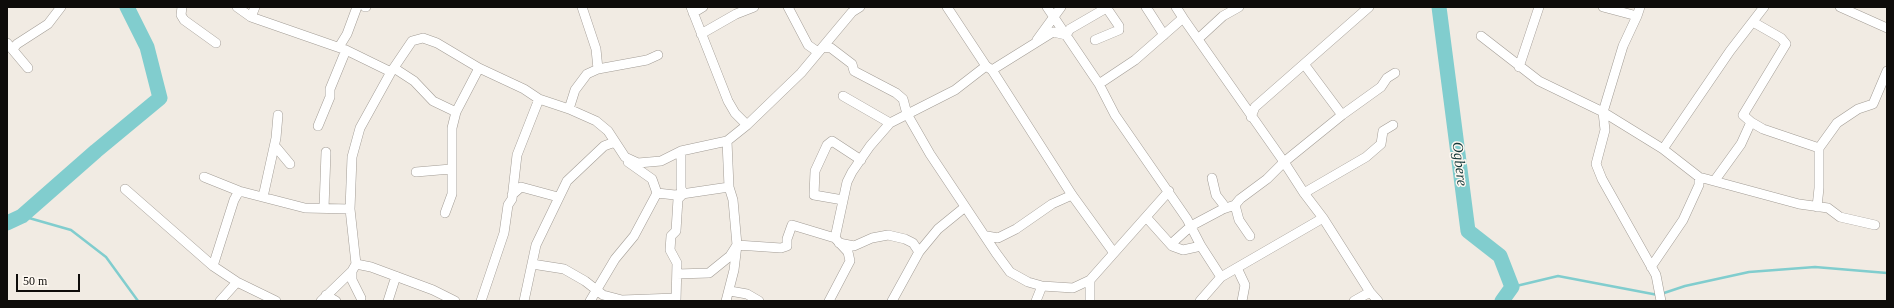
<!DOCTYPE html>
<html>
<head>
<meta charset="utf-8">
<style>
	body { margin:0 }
	#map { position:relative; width:1894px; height:308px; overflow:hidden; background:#f1ebe3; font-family:"Times New Roman",serif }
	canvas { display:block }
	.frame { position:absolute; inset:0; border:8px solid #0e0c0a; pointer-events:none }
	.scale { position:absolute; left:16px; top:274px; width:64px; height:18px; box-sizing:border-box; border:2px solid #0e0c0a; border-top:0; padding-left:5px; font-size:12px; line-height:14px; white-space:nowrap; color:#0e0c0a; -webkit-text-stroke:3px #fef8f1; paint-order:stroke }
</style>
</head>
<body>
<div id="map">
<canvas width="1894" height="308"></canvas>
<div class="frame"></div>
<div class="scale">50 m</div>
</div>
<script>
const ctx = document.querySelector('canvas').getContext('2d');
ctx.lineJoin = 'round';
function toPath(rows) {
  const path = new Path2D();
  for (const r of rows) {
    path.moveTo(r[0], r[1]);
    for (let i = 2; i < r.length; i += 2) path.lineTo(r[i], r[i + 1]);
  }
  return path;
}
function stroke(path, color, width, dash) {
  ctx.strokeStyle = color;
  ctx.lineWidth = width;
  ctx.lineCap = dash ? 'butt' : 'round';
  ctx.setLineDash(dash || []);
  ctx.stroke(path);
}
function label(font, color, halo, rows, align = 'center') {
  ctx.font = font + ' "Times New Roman",serif';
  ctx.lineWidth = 3;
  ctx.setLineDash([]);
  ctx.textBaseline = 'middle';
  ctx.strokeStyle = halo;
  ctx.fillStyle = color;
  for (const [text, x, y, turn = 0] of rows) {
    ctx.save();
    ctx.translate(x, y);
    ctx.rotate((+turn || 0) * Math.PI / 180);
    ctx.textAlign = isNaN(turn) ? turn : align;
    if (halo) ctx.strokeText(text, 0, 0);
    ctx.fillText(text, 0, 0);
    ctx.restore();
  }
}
const stream = toPath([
	[22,216,71,230,106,257,138,301],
	[1512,287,1558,276,1658,295,1685,286,1749,272,1815,267,1887,273]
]);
const river = toPath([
	[1439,7,1468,231,1500,256,1512,287,1502,301],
	[7,223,22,216,96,151,160,98,147,47,127,7]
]);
const minor = toPath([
	[182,7,181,15,184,20,216,43],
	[237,7,251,17,346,50,391,72],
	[365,7,366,7],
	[582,7,596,49,598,69],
	[691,7,728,101,735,113,747,125],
	[788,7,808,45,818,52,823,47,831,48,852,64,854,71,896,93,903,99,907,114,930,154,996,253,1010,272,1028,282,1042,286,1073,288,1090,280,1169,191],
	[947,7,986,66,992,70,1072,195,1114,253],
	[1047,7,1099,84,1135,60,1183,18,1284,162,1304,193,1323,218,1370,292,1378,301],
	[1146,7,1164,35],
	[1176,7,1183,18],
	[1603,7,1637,16],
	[1640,7,1637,16,1623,46,1603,112,1605,130,1596,164,1602,179,1656,275,1661,301],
	[1840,7,1887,28],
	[693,13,703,7],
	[251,17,255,7],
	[1753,22,1781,38,1786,44,1743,115,1751,122,1763,129,1819,148],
	[701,34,736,14,754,7],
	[1481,36,1539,81,1603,112,1663,149,1699,177,1799,204,1828,208,1840,217,1875,225],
	[1198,39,1223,16,1239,7],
	[1037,40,1061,7],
	[1095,40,1119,30,1119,26,1106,7],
	[7,43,28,68],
	[339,47,347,34,357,7],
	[13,49,17,44,48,24,61,7],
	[1304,64,1342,115],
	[1519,67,1539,7],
	[394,68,414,81,433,101,456,112],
	[992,70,1053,32,1066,35,1070,29,1108,7],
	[1099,84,1115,115,1187,219,1201,246,1221,277],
	[843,96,890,123],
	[569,109,575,90,587,74,598,69,647,60,658,55],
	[1251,117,1255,107,1369,7],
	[318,126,330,97,330,89,346,50],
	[275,146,290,164],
	[1663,149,1730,51,1764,7],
	[628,162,652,179,657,193,675,195,729,187],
	[416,172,451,169],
	[204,177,239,191,305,208,350,209],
	[1212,178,1216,195,1223,204,1223,209],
	[1715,180,1741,144,1751,122],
	[125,189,213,266,237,282,276,301],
	[1304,193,1366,157,1381,144,1383,131,1393,125],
	[512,195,521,187,558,197],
	[263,197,276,138,278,115],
	[843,200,814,195,815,171,827,145,832,141,861,160],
	[1235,205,1239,220,1250,236],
	[1817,207,1819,188,1819,148,1837,123,1858,109,1873,104,1887,71],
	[324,208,326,152],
	[445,213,452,194,452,128,456,112,479,68],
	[1146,217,1172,246,1183,250,1201,246],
	[987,236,998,238,1016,229,1052,204,1072,195],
	[835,238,847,182,852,172,870,146,890,123,955,90,986,66],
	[839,243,854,246,872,238,888,235,905,239,913,243,919,252],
	[1171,244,1191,226,1223,209,1235,205,1240,199,1267,179,1284,162,1342,115,1381,87,1387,78,1395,73],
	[356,264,371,267,433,290,455,301],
	[532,264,564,269,585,281,603,295,622,300,676,298],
	[213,266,234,200,239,191],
	[1651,267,1683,220,1699,185,1699,177],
	[1237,268,1245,285,1242,301],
	[352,271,352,280,361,298],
	[677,274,709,273,730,256,737,245,781,248,787,246,787,239,792,225,835,238,848,252,850,261,829,301],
	[730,291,747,294,759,301],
	[326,295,336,301],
	[220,301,237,282],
	[321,301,352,271,356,264,350,209,352,157,360,128,391,72,412,41,423,38,437,43,479,68,524,89,539,99,569,109,596,121,608,131,625,157,638,163,661,161,681,151,727,141,747,125,801,73,852,12,860,7],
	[388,301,396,276],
	[481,301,504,233,508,205,512,199,517,155,539,99],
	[524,301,536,245,567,181,604,146,612,143,616,144],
	[590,301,615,259,634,236,657,193],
	[676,301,677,263,670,250,671,236,676,231,678,199,683,194,681,188,681,151],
	[726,301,734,270,737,245,733,200,729,187,727,141],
	[892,301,919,252,938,229,965,207],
	[1036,301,1042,286],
	[1090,301,1090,280],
	[1200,301,1221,277,1323,218],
	[1354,301,1370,292]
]);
const waterNames = [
	["Ogbere",1459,164,83]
];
stroke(stream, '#81cdce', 2.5);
stroke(river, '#81cdce', 15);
stroke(minor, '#a29c95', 10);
stroke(minor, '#fff', 9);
label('italic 15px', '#123738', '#fef8f1', waterNames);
</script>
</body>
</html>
